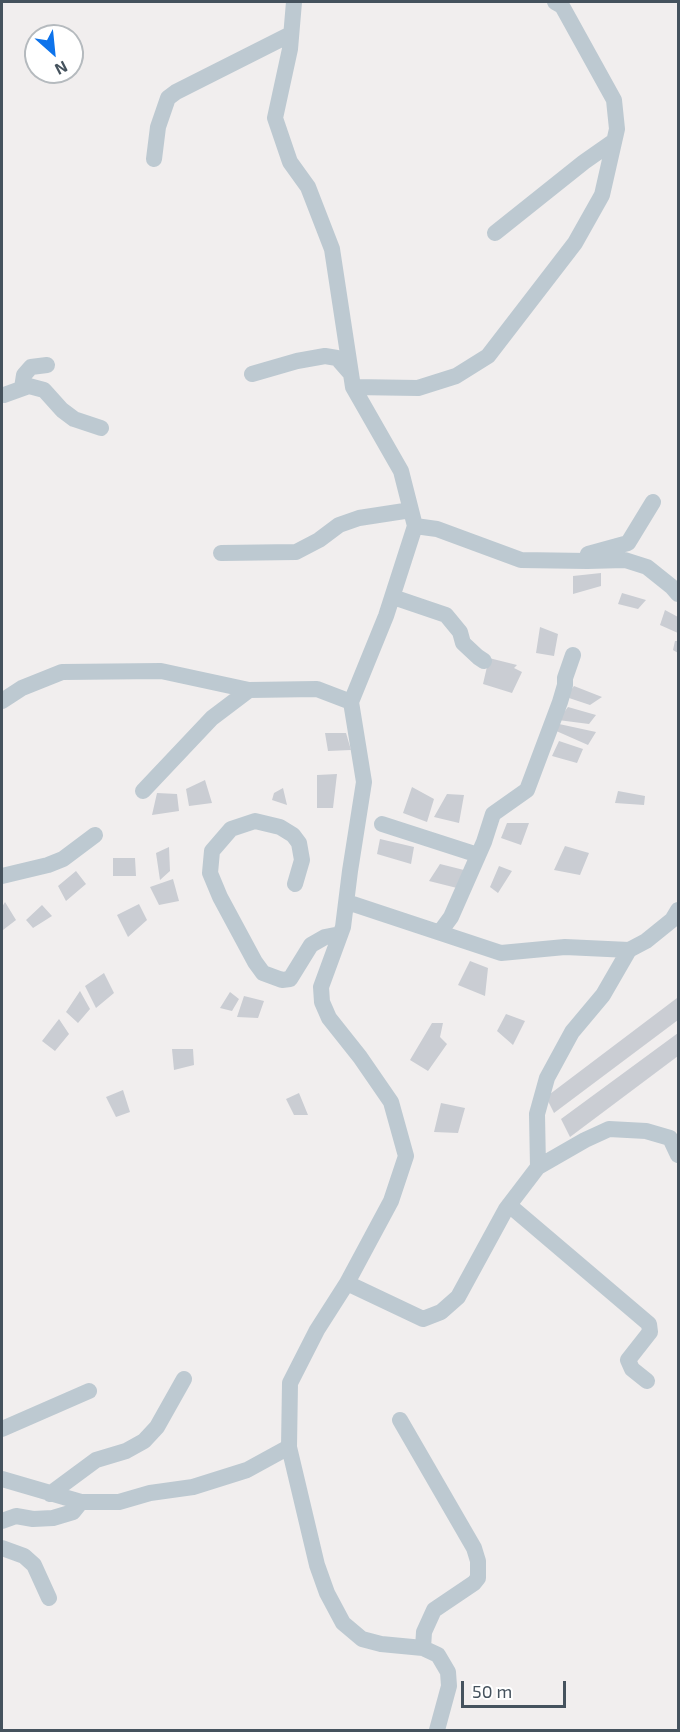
<!DOCTYPE html>
<html>
<head>
<meta charset="utf-8">
<style>
	body { margin:0 }
	#map { position:relative; width:680px; height:1732px; overflow:hidden; background:#f1eeee; font-family:"Exo 2",sans-serif }
	canvas { display:block }
	.frame { position:absolute; inset:0; border:3px solid #45525d; pointer-events:none }
	.north { position:absolute; left:24px; top:24px; width:60px; height:60px; box-sizing:border-box; background:#fff; border:2px solid #b5babe; border-radius:50%; rotate:153deg; font-size:16px; font-weight:700; line-height:24px; text-align:center; color:#45525d }
	.north::after { content:''; display:block; margin:auto; width:21px; height:27px; background:#0d73eb; clip-path:polygon(50% 0,100% 100%,50% 72%,0 100%) }
	.scale { position:absolute; left:461px; top:1681px; width:105px; height:27px; box-sizing:border-box; border:3px solid #45525d; border-top:0; padding-left:8px; font-size:18px; line-height:21px; white-space:nowrap; color:#45525d; -webkit-text-stroke:4px #fff; paint-order:stroke }
</style>
</head>
<body>
<div id="map">
<canvas width="680" height="1732"></canvas>
<div class="frame"></div>
<div class="north">N</div>
<div class="scale">50 m</div>
</div>
<script>
const ctx = document.querySelector('canvas').getContext('2d');
ctx.lineJoin = 'round';
function paint(path, color) {
  ctx.fillStyle = color;
  ctx.fill(path, 'evenodd');
}
function toPath(rows) {
  const path = new Path2D();
  for (const r of rows) {
    path.moveTo(r[0], r[1]);
    for (let i = 2; i < r.length; i += 2) path.lineTo(r[i], r[i + 1]);
  }
  return path;
}
function stroke(path, color, width, dash) {
  ctx.strokeStyle = color;
  ctx.lineWidth = width;
  ctx.lineCap = dash ? 'butt' : 'round';
  ctx.setLineDash(dash || []);
  ctx.stroke(path);
}
const building = toPath([
	[601,573,601,586,573,594,573,576],
	[622,593,646,600,638,609,618,604],
	[665,610,678,617,678,633,660,625],
	[540,627,558,634,554,656,536,653],
	[675,641,678,641,678,653,673,650],
	[489,658,517,665,514,668,522,672,512,693,483,684],
	[574,686,602,697,590,705,566,697],
	[568,707,596,715,589,724,558,720],
	[559,724,596,732,588,745,554,730],
	[325,733,346,733,351,750,328,751],
	[559,741,583,749,577,763,552,756],
	[337,774,333,808,317,808,317,775],
	[205,780,212,803,189,806,186,789],
	[412,787,434,799,427,822,403,813],
	[283,788,287,805,272,800,274,793],
	[618,791,645,796,644,805,615,803],
	[157,793,177,794,179,811,152,815],
	[447,794,464,795,459,823,434,817],
	[507,823,529,823,521,845,501,838],
	[380,839,414,847,411,864,377,854],
	[565,846,589,853,580,875,554,870],
	[169,847,170,871,160,880,156,853],
	[113,858,135,858,136,876,113,876],
	[440,864,464,870,457,888,429,881],
	[499,866,512,871,498,893,490,887],
	[76,871,86,884,66,901,58,886],
	[173,879,179,901,159,905,150,887],
	[5,902,16,920,3,930,2,907],
	[139,904,147,920,128,937,117,915],
	[42,905,52,916,33,928,26,920],
	[470,961,488,968,485,996,458,985],
	[104,973,114,993,96,1008,85,986],
	[80,991,90,1009,78,1023,66,1012],
	[230,992,239,999,232,1011,220,1008],
	[244,996,264,1001,258,1018,237,1017],
	[677,998,678,1020,554,1113,546,1097],
	[506,1014,525,1021,513,1045,497,1031],
	[59,1019,69,1034,55,1051,42,1041],
	[432,1023,443,1023,440,1037,447,1044,428,1071,410,1060],
	[678,1033,678,1056,570,1137,561,1119],
	[172,1049,193,1049,194,1065,174,1070],
	[123,1090,130,1112,116,1117,106,1097],
	[299,1093,308,1115,294,1115,286,1099],
	[441,1103,465,1108,458,1133,434,1132]
]);
const minor = toPath([
	[294,2,290,49,275,118,290,162,308,187,332,249,353,387,401,471,415,526,386,616,351,702,364,782,350,871,343,927,321,987,322,1002,329,1018,360,1057,391,1102,406,1156,391,1201,347,1283,317,1330,290,1383,289,1447,317,1565,327,1593,343,1623,362,1639,381,1644,423,1648,438,1655,448,1672,449,1686,437,1730],
	[154,159,158,127,168,98,176,92,291,34],
	[495,233,584,162,614,141],
	[252,374,297,361,325,356,337,358,351,374],
	[353,387,418,388,456,376,488,356,575,243,602,195,617,129,614,100,562,6,555,2],
	[22,388,24,375,31,367,47,365],
	[4,395,29,386,44,390,62,410,74,419,101,428],
	[415,526,437,529,521,560,587,561,625,560,647,567,672,587,678,594],
	[221,553,296,552,319,540,339,525,359,518,411,510],
	[588,554,628,543,653,502],
	[393,597,446,615,460,632,463,643,478,657,484,661],
	[2,701,22,688,62,672,161,671,249,690,317,689,351,702],
	[143,791,212,718,249,690],
	[382,824,478,855],
	[2,876,48,865,63,859,95,835],
	[295,884,302,860,299,843,293,835,280,827,255,821,231,829,212,851,210,873,220,897,255,962,263,973,282,980,290,979,311,945,325,937,340,934],
	[347,902,501,953,565,947,629,950],
	[440,932,451,917,484,842,493,814,527,790,560,702,565,685,565,678,573,655],
	[538,1167,537,1114,547,1078,572,1032,603,995,629,950,646,941,672,920,678,910],
	[509,1205,649,1324,650,1332,628,1360,632,1369,647,1381],
	[347,1283,423,1319,441,1312,458,1297,506,1209,538,1167,585,1140,609,1129,646,1131,670,1138,678,1155],
	[400,1420,474,1548,478,1561,478,1578,474,1583,434,1610,424,1632,423,1648],
	[2,1429,89,1391],
	[2,1479,81,1502,119,1502,150,1493,193,1487,247,1470,289,1447],
	[50,1494,96,1460,126,1451,144,1441,157,1427,184,1379],
	[2,1521,16,1516,33,1519,53,1518,73,1512,81,1502],
	[2,1548,24,1556,34,1565,49,1598]
]);
paint(building, '#cacdd3');
stroke(minor, '#bdc9d1', 16);
</script>
</body>
</html>
